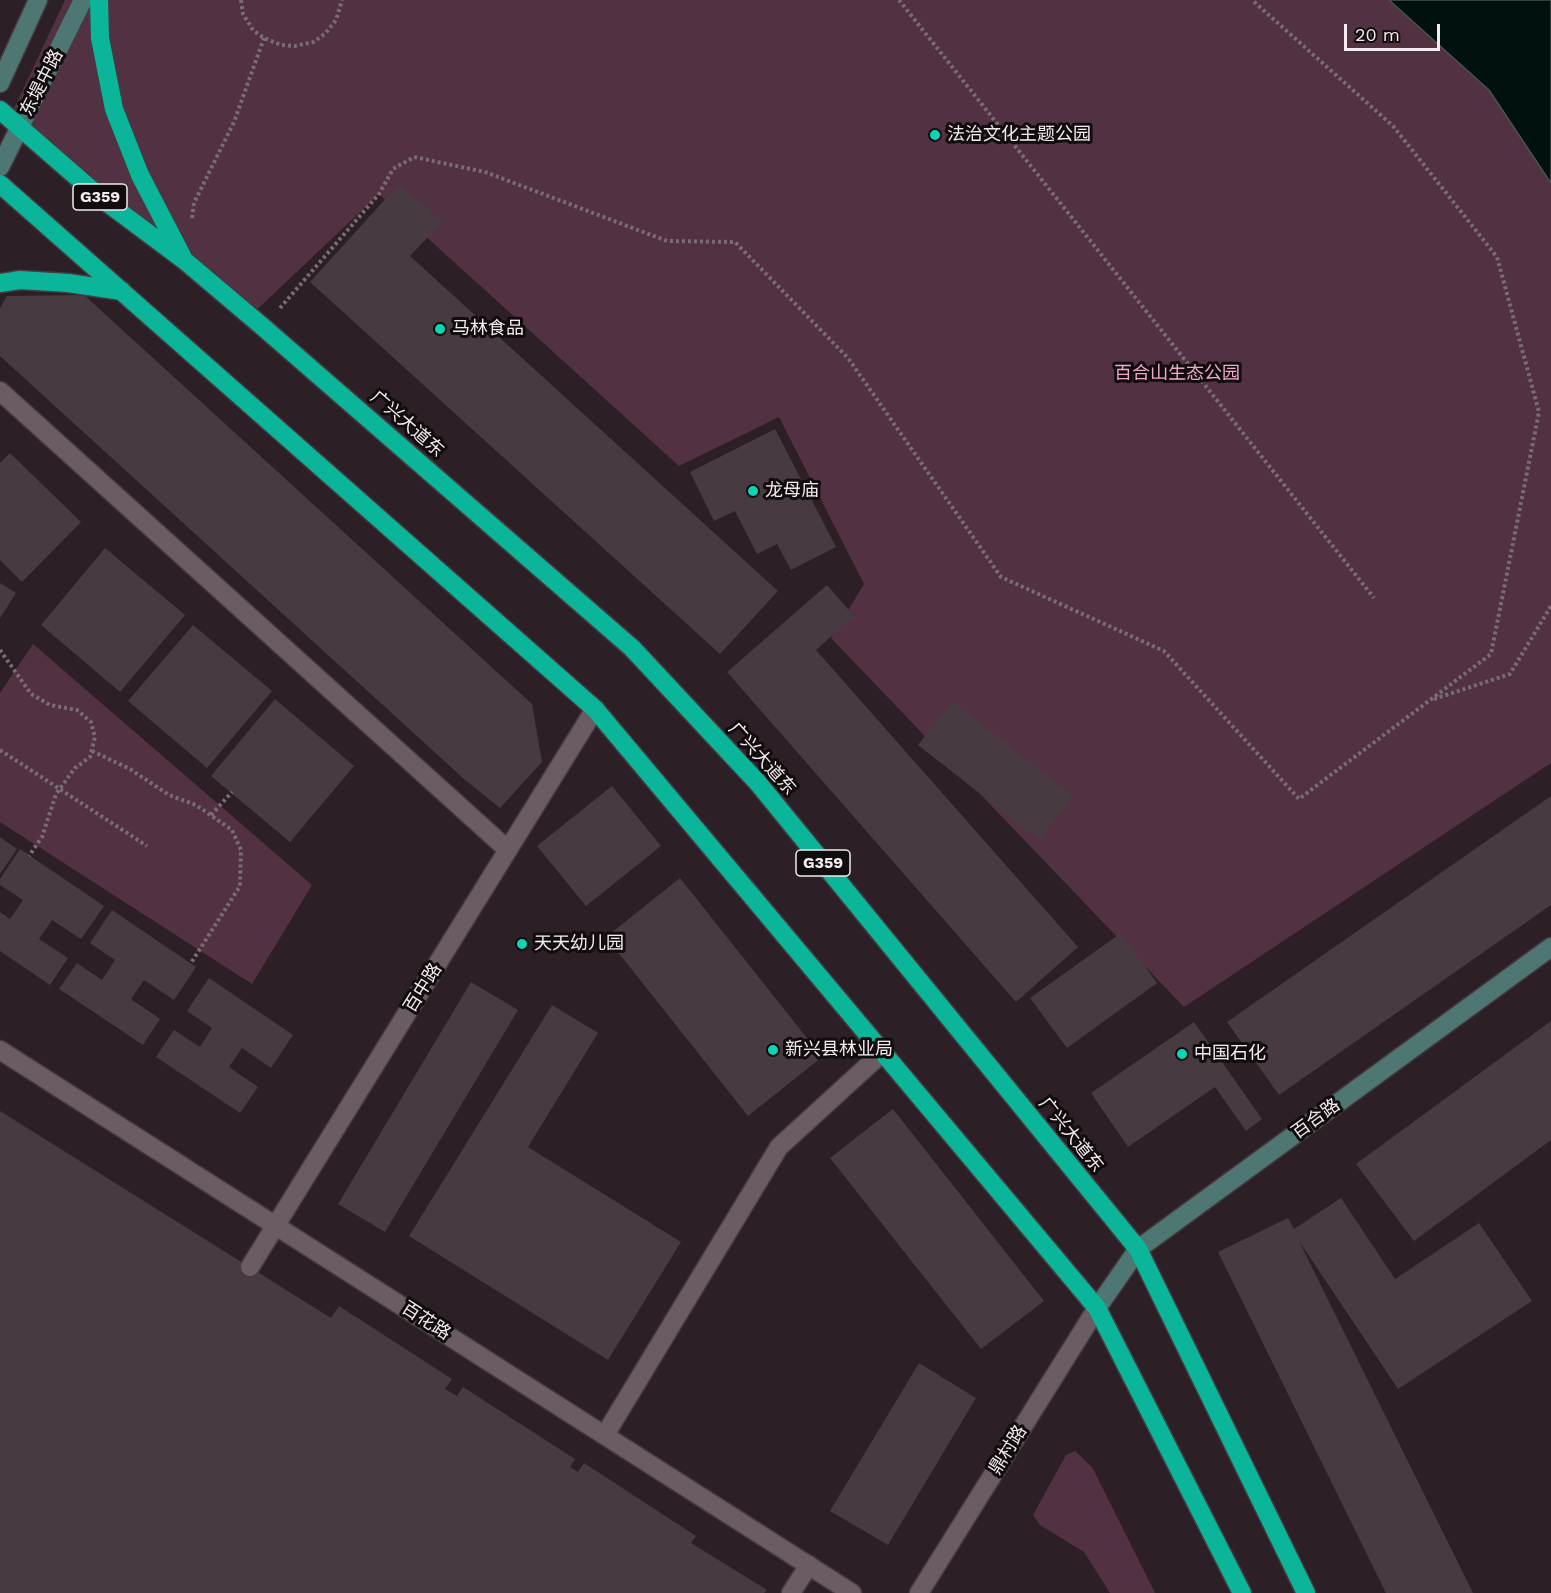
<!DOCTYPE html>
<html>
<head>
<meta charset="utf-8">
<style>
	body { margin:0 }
	#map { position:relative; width:1551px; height:1593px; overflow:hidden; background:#2c2026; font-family:"Work Sans",sans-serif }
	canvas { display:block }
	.scale { position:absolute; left:1344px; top:24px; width:96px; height:27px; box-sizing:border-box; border:3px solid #f2eaee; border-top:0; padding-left:8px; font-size:18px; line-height:21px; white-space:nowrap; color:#f2eaee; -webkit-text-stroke:4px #110c0e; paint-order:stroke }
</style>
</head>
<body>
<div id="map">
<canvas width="1551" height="1593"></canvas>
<div class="scale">20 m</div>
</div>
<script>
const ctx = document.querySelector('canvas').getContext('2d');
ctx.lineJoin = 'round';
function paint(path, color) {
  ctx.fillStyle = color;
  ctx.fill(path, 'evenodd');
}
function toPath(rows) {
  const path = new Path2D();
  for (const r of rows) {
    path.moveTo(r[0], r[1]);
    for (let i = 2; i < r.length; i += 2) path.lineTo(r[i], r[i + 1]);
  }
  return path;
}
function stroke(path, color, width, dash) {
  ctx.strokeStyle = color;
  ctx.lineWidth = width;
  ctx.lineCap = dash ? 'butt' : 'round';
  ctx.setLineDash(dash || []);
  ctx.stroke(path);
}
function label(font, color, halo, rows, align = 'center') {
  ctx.font = font + ' "Work Sans","Noto Sans SC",sans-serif';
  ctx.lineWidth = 6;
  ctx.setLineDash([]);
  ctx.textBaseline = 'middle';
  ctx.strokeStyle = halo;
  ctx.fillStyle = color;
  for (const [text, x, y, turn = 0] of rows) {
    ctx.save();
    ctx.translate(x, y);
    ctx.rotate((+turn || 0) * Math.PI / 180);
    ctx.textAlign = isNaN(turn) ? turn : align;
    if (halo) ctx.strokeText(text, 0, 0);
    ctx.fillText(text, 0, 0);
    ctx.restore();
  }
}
const green = toPath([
	[65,0,1551,0,1551,763,1184,1007,831,638,864,584,779,417,679,466,379,194,246,320,10,117],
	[33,644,312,885,252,984,0,822,0,693],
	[1075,1451,1092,1467,1155,1593,1110,1593,1084,1552,1040,1525,1033,1515,1066,1455]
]);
const water = toPath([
	[1389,0,1551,0,1551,183,1489,90,1389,0]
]);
const building = toPath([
	[400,183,442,222,410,256,778,591,720,654,310,282],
	[84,295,532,704,542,762,500,808,464,779,0,356,0,308,7,296],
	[775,429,836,547,791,570,777,544,757,554,735,511,714,521,690,472],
	[10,453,81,522,22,582,0,560,0,463],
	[105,548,185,615,120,692,41,625],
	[0,583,16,593,0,618],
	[827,585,854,616,816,650,1078,947,1016,1002,727,672],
	[193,625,272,691,207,768,128,701],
	[275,699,354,766,290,842,211,776],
	[952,701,1073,796,1039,840,918,745],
	[612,786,661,846,586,906,537,846],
	[1551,796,1551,905,1279,1095,1227,1022],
	[0,837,17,849,0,874],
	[20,849,104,906,81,939,52,920,39,939,68,958,50,985,0,951,0,912,10,919,23,900,0,885,0,879],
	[680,878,822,1057,748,1116,606,937],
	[112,910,196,967,174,1000,144,980,131,999,160,1019,143,1045,59,989,77,963,102,980,115,960,90,943],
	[1121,933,1157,983,1067,1048,1030,998],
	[209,978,293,1035,271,1068,242,1048,229,1067,258,1087,240,1113,156,1057,174,1030,200,1047,212,1028,187,1011],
	[471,982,518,1010,385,1232,338,1204],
	[552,1005,598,1033,528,1147,681,1242,608,1360,409,1236],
	[1551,1021,1551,1140,1414,1241,1356,1164],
	[1194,1022,1262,1119,1246,1131,1215,1087,1128,1147,1091,1093],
	[893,1109,1044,1301,981,1349,830,1158],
	[0,1111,331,1318,339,1306,452,1379,445,1389,457,1396,463,1387,575,1459,570,1467,578,1472,584,1463,696,1536,691,1543,767,1590,764,1593,0,1593],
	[1341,1198,1395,1279,1479,1223,1532,1301,1398,1389,1299,1241,1473,1593,1386,1593,1218,1252,1288,1218,1294,1229],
	[919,1363,976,1398,888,1545,830,1511]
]);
const path = toPath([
	[241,0,243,14,253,30,264,38,281,45,295,46,313,42,325,34,336,20,342,0],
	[899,0,1374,598],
	[192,218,194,203,234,122,264,38],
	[280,308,379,194,393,169,414,157,485,172,667,241,735,242,848,358,1001,577,1164,651,1299,799,1491,654,1539,412,1497,257,1393,126,1252,0],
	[0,650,31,694,50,705,77,710,91,722,95,737,90,757,75,768,56,794,42,837,29,856],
	[1434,699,1510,674,1551,606],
	[0,750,147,846],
	[92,751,130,769,169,795,196,805,232,830,241,850,240,886,191,963],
	[211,815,232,792]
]);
const lane = toPath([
	[0,391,508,850],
	[605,1435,779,1147,883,1052],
	[791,1593,809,1565]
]);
const street = toPath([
	[0,1050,852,1593],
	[250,1267,595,709],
	[919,1593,1097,1308]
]);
const secondary = toPath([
	[0,83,38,0],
	[0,167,83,0],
	[1097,1308,1138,1249,1551,947]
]);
const highway = toPath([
	[99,0,100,38,114,109,140,175,182,256],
	[0,110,101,198,184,260,263,327,632,648,758,783,1138,1249,1306,1593],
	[0,184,595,709,1097,1308,1242,1593],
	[0,283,20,280,68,283,122,291]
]);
const markers = [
	[935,135,6,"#0ad5b5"],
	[440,329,6,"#0ad5b5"],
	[753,491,6,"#0ad5b5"],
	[522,944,6,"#0ad5b5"],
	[773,1050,6,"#0ad5b5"],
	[1182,1054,6,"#0ad5b5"]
];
const shields = [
	[100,197,54],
	[823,863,54]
];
const shieldNames = [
	["G359",100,197],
	["G359",823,863]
];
const streetNames = [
	["东堤中路",42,83,-63],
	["广兴大道东",407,424,41],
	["广兴大道东",762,759,48],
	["百中路",423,988,-58],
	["百合路",1316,1119,-36],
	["广兴大道东",1071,1135,51],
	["百花路",426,1321,33],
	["鼎村路",1008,1450,-58]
];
const poiNames = [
	["法治文化主题公园",947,135],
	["马林食品",452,329],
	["龙母庙",765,491],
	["天天幼儿园",534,944],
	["新兴县林业局",785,1050],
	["中国石化",1194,1054]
];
const parkNames = [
	["百合山生态公园",1177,374]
];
paint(green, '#523142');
paint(water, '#01110d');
stroke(water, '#495250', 1.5);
paint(building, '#473b41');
stroke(lane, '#453b40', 21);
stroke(street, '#453b40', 21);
stroke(secondary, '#453b40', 21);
stroke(highway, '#453b40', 21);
stroke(path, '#786d73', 4, [3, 3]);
stroke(lane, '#6a5c62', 18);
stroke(street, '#6a5c62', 18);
stroke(secondary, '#4e7773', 18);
stroke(highway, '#0bb59a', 18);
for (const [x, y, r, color] of markers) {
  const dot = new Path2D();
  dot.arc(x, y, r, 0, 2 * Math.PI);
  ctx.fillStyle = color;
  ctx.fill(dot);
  stroke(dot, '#110c0e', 2);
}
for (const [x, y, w] of shields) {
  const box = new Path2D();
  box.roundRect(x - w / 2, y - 13, w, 26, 4.5);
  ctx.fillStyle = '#110c0e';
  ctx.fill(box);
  stroke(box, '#f2eaee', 1.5);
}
label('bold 16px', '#f2eaee', null, shieldNames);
label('18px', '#f2eaee', '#110c0e', streetNames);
label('18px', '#f2eaee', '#110c0e', poiNames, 'left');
label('18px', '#f0a7cb', '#110c0e', parkNames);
</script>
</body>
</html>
